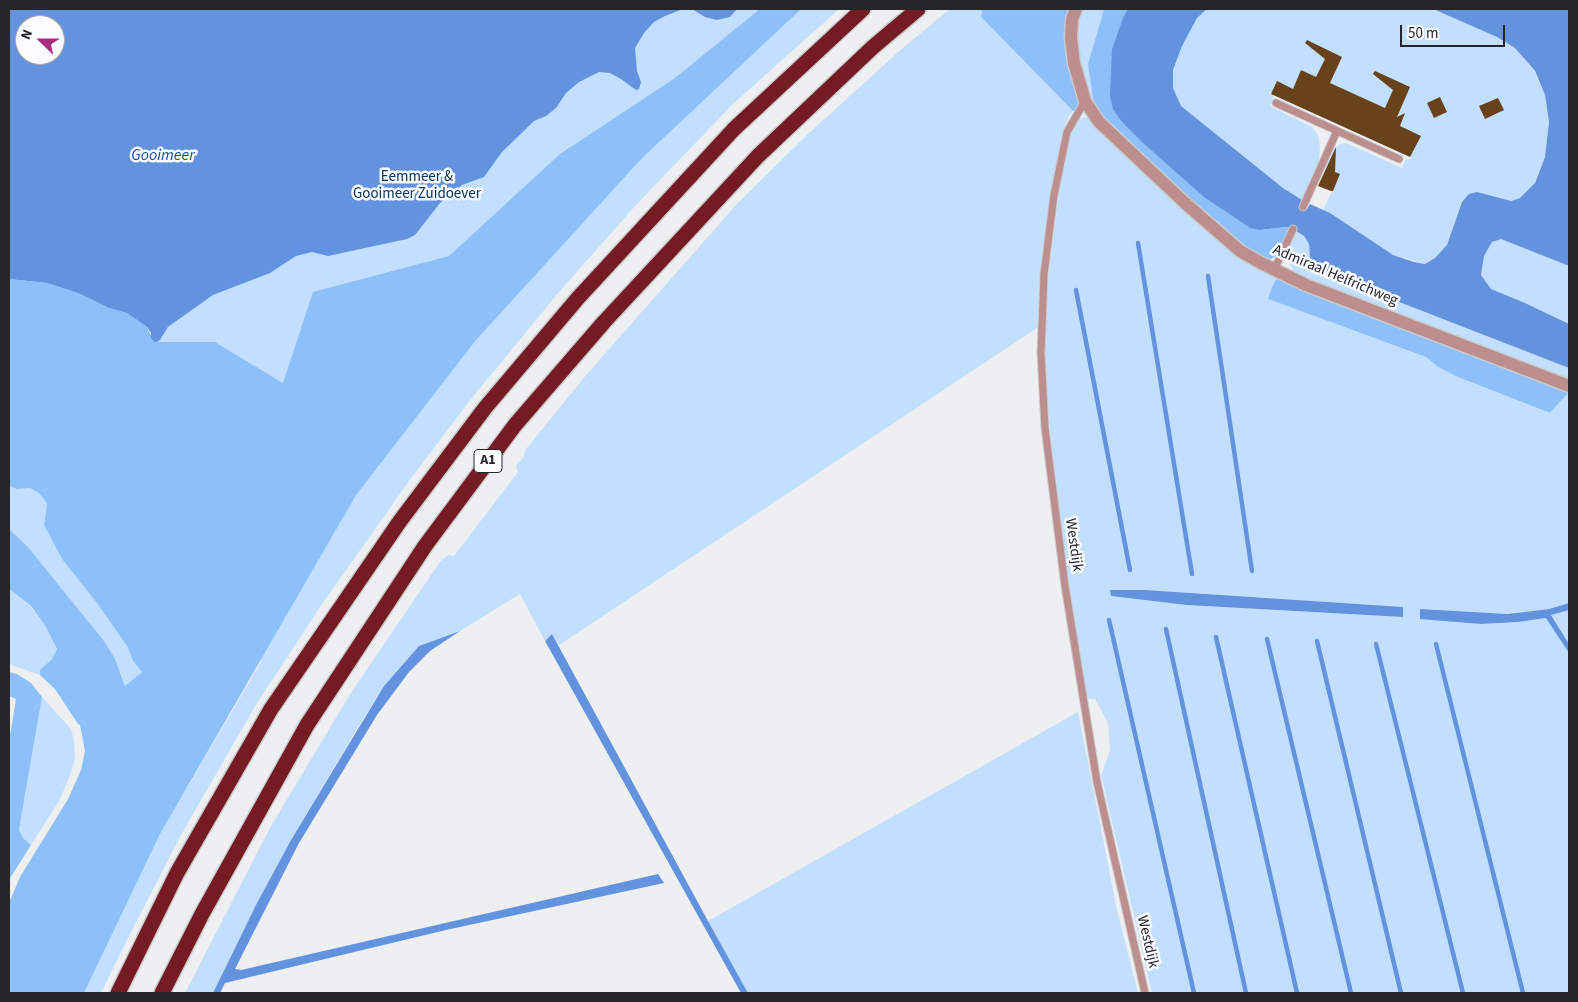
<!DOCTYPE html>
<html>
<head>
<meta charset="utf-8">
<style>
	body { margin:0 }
	#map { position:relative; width:1578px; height:1002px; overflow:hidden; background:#edeff1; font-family:"Source Sans 3",sans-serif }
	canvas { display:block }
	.frame { position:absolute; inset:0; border:10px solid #252627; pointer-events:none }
	.north { position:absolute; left:15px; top:15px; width:50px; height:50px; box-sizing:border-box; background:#fafcff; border:1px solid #a5a6a9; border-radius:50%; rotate:292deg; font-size:14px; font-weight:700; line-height:20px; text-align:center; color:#252627 }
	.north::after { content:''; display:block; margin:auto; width:18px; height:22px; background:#a82d80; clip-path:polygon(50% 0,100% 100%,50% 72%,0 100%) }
	.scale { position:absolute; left:1400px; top:25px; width:105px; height:22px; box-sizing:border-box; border:2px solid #252627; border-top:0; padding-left:6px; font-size:15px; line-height:18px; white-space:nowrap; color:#252627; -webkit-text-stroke:4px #fafcff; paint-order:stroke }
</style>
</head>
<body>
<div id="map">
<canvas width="1578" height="1002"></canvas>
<div class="frame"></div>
<div class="north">N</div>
<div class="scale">50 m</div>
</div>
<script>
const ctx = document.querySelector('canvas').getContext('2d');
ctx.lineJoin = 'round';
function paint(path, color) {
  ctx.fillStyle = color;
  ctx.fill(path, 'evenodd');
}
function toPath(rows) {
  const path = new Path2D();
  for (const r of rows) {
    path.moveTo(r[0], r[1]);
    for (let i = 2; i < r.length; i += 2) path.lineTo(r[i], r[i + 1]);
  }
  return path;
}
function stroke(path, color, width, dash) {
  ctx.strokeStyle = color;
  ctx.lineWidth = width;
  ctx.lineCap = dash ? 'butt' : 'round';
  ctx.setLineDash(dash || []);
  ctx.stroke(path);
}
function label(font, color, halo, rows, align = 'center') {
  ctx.font = font + ' "Source Sans 3",sans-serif';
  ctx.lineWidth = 5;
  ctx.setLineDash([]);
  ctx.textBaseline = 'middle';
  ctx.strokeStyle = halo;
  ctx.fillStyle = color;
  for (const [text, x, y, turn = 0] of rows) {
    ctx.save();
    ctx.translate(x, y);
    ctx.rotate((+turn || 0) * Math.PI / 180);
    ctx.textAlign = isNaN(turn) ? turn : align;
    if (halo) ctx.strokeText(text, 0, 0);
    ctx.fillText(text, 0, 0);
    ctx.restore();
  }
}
const green = toPath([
	[171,9,839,9,733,104,636,205,559,292,471,399,409,481,322,604,254,708,181,835,126,942,101,993,84,993,160,834,261,662,290,365,283,383,215,342,157,342,160,340,168,327,213,295,244,283],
	[950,9,982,9,981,17,1073,111,1069,116,1062,133,1042,252,1037,328,559,645,552,634,545,641,520,594,460,631,419,646,384,686,363,719,291,840,257,903,213,993,185,993,271,826,352,691,440,562,448,555,454,556,518,472,516,466,523,458,526,449,587,374,736,205,809,133,905,46],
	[1081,9,1104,9,1088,64,1094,105,1079,63,1075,34,1077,20],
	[1207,9,1433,9,1497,37,1515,48,1534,71,1545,95,1549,122,1545,157,1535,183,1520,198,1511,201,1497,198,1462,202,1447,245,1435,258,1425,264,1393,255,1323,210,1332,191,1319,185,1327,167,1325,160,1335,148,1340,144,1345,143,1351,145,1402,168,1405,160,1413,158,1269,92,1268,93,1274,96,1270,106,1312,127,1318,135,1320,147,1319,161,1315,174,1302,200,1283,188,1181,106,1173,88,1173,70,1182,46,1197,18],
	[1084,117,1091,119,1278,276,1272,287,1268,299,1426,357,1438,367,1458,377,1550,413,1569,392,1569,603,1549,609,1508,614,1420,609,1420,618,1481,624,1518,622,1547,618,1569,653,1569,993,1152,993,1101,775,1110,751,1108,723,1095,699,1087,699,1069,590,1050,429,1044,348,1049,272,1063,163,1072,130,1076,121],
	[1145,590,1402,607,1403,617,1187,605,1111,596,1110,591],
	[1296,231,1304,236,1309,244,1310,258,1320,269,1358,286,1569,368,1569,380,1304,280,1294,272,1289,262,1288,249],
	[1501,239,1569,266,1569,324,1525,303,1491,289,1481,275,1484,256,1492,242],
	[9,486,17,489,30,488,40,494,47,504,44,525,62,559,97,603,127,646,133,661,142,672,125,687,121,674,104,641,28,547,9,529],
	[9,589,30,606,46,627,57,650,52,659,40,670,40,675,9,664],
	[1569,610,1569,644,1551,614],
	[42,697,71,729,74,741,75,759,69,778,59,801,31,845,23,838,19,831],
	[1078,712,1117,910,1138,993,748,993,708,921]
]);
const forest = toPath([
	[760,9,801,9,642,158,476,340,356,495,160,834,84,993,9,993,9,903,20,877,68,799,81,770,85,751,80,725,78,724,55,689,40,675,40,670,52,659,57,649,46,627,31,606,9,589,9,529,28,547,104,641,115,659,125,686,142,672,133,661,127,646,97,603,62,559,44,525,47,504,40,494,30,488,17,489,9,486,9,279,47,283,78,293,109,308,127,313,147,327,154,342,215,342,283,383,313,292,449,256,560,154,675,78],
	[982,9,1070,9,1081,98,1076,111,1073,111,981,17],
	[1104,9,1128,9,1123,17,1112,49,1121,121,1205,198,1250,228,1259,230,1287,227,1290,228,1277,255,1270,260,1262,259,1252,254,1193,205,1103,120,1094,105,1088,64],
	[1278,276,1569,392,1550,413,1458,377,1438,367,1426,357,1268,299,1272,287],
	[9,672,17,674,31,683,42,697,19,830,23,838,31,845,9,880,9,742,16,699,9,696]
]);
const water = toPath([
	[9,9,683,9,665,16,654,22,644,33,635,48,637,71,641,82,639,89,636,90,621,79,610,73,599,72,579,82,566,93,556,108,546,116,534,121,502,152,484,177,462,185,440,203,415,235,407,239,328,256,312,252,296,256,270,273,213,295,168,327,160,340,157,342,154,342,151,338,151,333,147,327,127,313,109,308,78,293,47,283,9,279],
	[25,25,55,25,55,55,25,55],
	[692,9,737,9,730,17,717,20,705,17],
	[1128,9,1207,9,1197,18,1182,46,1173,70,1173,88,1181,106,1283,188,1302,200,1300,206,1307,209,1310,204,1330,213,1393,255,1414,262,1425,264,1435,258,1447,245,1462,202,1469,194,1477,192,1511,201,1520,198,1535,183,1545,157,1549,122,1545,95,1535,71,1515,48,1497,37,1433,9,1569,9,1569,266,1501,239,1492,242,1484,256,1481,275,1491,289,1525,303,1569,324,1569,368,1358,286,1320,269,1313,263,1310,258,1309,244,1304,236,1296,231,1287,227,1259,230,1250,228,1205,198,1142,142,1121,121,1113,109,1110,96,1112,49,1123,17],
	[1110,590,1145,590,1403,607,1403,617,1187,605,1111,596],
	[1569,603,1569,610,1551,615,1569,644,1569,653,1546,618,1518,622,1481,624,1420,619,1420,609,1508,614,1549,609],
	[460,631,430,651,409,672,377,715,299,843,235,969,241,970,658,874,664,883,446,930,225,983,220,993,213,993,257,903,291,840,384,686,419,646],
	[552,634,708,921,748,993,741,993,545,641]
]);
const stream = toPath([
	[1138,243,1192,574],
	[1208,276,1252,571],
	[1076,290,1130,570],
	[1109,620,1194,993],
	[1166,629,1246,993],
	[1216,637,1297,993],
	[1267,639,1351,993],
	[1317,641,1401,993],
	[1376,644,1463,993],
	[1436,644,1523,993]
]);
const building = toPath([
	[1307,40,1342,57,1330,83,1385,108,1393,90,1373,74,1375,71,1410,87,1397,117,1405,113,1400,126,1421,136,1410,157,1271,94,1277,81,1293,89,1301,70,1316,77,1325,59,1305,43],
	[1440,97,1447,112,1434,118,1427,103],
	[1498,98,1504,110,1485,119,1479,106],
	[1336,147,1335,172,1340,174,1333,191,1331,191,1318,186]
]);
const lane = toPath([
	[1085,101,1067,132,1054,195,1044,274,1041,353,1045,428,1065,586,1097,782,1145,993],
	[1276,103,1399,159],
	[1303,207,1337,131],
	[1274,270,1293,229]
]);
const street = toPath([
	[1076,9,1072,19,1071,38,1074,63,1085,101,1099,122,1185,203,1240,251,1261,263,1306,285,1569,386]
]);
const highway = toPath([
	[118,993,177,873,271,709,400,521,485,408,578,298,734,129,863,9],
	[162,993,202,914,307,725,425,546,515,425,604,322,758,156,873,47,918,9]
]);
const shields = [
	[488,461,28]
];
const shieldNames = [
	["A1",488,461]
];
const parkNames = [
	["Eemmeer &",417,178],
	["Gooimeer Zuidoever",417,195]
];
const streetNames = [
	["Admiraal Helfrichweg",1335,276,23],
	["Westdijk",1073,545,82],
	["Westdijk",1147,942,77]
];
const waterNames = [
	["Gooimeer",163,156]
];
paint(green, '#c3dfff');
paint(forest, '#8dc0fa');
paint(water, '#6393de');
stroke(stream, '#6393de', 4.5);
paint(building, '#67421a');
stroke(lane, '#c9cbcd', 9);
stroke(street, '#c9cbcd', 15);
stroke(highway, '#c9cbcd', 18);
stroke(lane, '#bc8f8e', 7);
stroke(street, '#bc8f8e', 12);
stroke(highway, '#751b24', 15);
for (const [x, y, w] of shields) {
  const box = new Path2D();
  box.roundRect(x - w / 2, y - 11.5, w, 23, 4);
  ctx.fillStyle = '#fafcff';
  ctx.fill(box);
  stroke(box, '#252627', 1);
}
label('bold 14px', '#252627', null, shieldNames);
label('15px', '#063561', '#fafcff', parkNames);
label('15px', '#252627', '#fafcff', streetNames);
label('italic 16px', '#1450a8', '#fafcff', waterNames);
</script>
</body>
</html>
